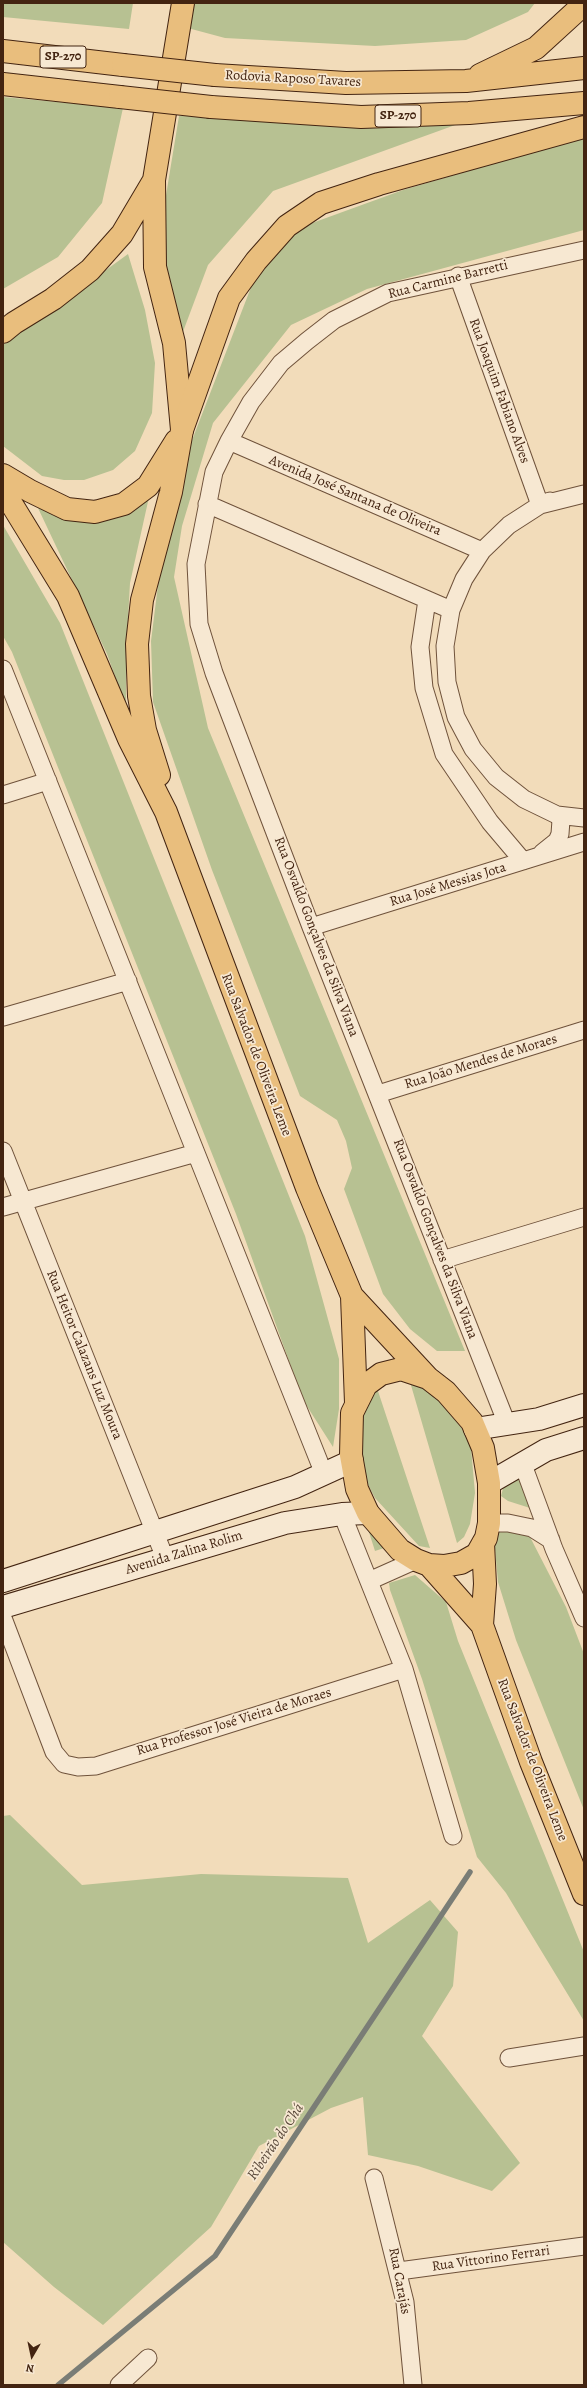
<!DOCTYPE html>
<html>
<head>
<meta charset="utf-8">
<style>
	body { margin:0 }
	#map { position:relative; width:587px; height:2388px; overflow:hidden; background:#f2dcba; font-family:Alegreya,serif }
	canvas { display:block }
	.frame { position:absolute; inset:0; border:4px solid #432411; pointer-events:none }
	.north { position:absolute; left:12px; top:2336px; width:40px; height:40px; -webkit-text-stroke:3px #f7e8d2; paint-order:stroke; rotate:189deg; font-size:11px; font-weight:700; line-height:16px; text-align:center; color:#432411 }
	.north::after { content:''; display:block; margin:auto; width:14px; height:18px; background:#432411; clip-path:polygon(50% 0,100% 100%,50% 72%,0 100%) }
</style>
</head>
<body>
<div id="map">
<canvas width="587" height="2388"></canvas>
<div class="frame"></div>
<div class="north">N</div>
</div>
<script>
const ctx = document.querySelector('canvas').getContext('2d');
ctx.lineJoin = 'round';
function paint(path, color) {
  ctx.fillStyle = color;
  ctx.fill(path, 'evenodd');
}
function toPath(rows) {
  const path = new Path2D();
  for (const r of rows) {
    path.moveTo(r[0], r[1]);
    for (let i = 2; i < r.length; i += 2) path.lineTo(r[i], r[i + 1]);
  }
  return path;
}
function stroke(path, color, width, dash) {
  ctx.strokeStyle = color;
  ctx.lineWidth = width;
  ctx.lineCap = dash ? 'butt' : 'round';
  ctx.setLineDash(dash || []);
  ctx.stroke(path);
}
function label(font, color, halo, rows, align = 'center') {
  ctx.font = font + ' Alegreya,serif';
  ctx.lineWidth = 3.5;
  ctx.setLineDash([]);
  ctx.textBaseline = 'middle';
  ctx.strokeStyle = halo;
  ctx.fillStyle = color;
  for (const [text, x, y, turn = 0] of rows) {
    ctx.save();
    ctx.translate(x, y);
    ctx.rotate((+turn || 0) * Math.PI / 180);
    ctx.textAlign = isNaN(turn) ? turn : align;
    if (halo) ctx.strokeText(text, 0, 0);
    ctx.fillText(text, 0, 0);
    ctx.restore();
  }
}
const green = toPath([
	[3,3,133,3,129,29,3,17],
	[190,3,535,3,528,12,466,40,375,46,225,38,184,27],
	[3,97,123,108,102,203,58,257,3,289],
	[179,116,469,120,273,191,208,265,178,345,157,250],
	[584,137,584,230,367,289,291,325,213,423,182,526,174,577,208,728,465,1351,437,1351,410,1329,383,1294,344,1189,352,1168,346,1141,337,1120,300,1096,212,870,153,702,151,641,159,577,189,448,260,264,304,226,403,190],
	[128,254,145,310,155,363,152,413,135,451,113,470,84,480,64,480,42,476,3,446,3,345],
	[149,497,130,583,126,653,126,707,107,654,38,508,78,521],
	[3,525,60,623,305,1236,339,1359,339,1409,333,1447,303,1400,236,1214,12,652,3,636],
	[408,1375,419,1378,461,1427,471,1448,475,1493,470,1524,464,1537,457,1543],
	[375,1382,430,1548,419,1546,375,1498,364,1477,359,1432,363,1401],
	[518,1474,530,1508,508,1501,501,1496,504,1485],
	[367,1526,390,1546,375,1551],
	[510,1528,529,1535,566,1607,584,1654,584,1810,516,1640,498,1582,494,1538,499,1531],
	[415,1575,446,1602,458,1641,584,1952,584,2021,506,1893,477,1857,422,1679,390,1590,389,1583],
	[10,1815,82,1885,201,1874,348,1878,368,1943,430,1900,458,1932,453,1986,422,2036,520,2163,492,2191,418,2166,368,2155,363,2097,331,2108,259,2146,211,2227,103,2325,54,2287,3,2242,3,1816]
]);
const stream = toPath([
	[58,2385,215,2256,470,1872]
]);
const minor = toPath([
	[458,276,540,505,550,501],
	[229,441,482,551],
	[584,494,540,505,509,525,482,551,464,579,451,610,445,646,447,682,456,717,473,749,496,777,524,799,557,815,584,818],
	[207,504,451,610],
	[427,600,420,647,424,688,444,754,490,822,523,861],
	[3,669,324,1474],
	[3,795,48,781],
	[542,853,557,841,560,834,561,820,557,815],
	[311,927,584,842],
	[3,1017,128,981],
	[378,1094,584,1030],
	[3,1151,165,1558],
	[3,1207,196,1153],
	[442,1260,584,1217],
	[507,1424,311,927,214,673,199,624,196,564,214,472,229,441,251,402,281,363,307,341,334,320,388,293,584,250],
	[522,1462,554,1549,584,1618],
	[342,1514,404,1669,453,1836],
	[489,1523,508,1523,532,1528,551,1540],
	[369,1581,416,1560],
	[3,1618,54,1752,64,1764,78,1767,96,1766,404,1669],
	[509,2058,584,2046],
	[374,2178,405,2302,413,2385],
	[399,2271,584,2246],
	[119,2385,148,2358]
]);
const secondary = toPath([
	[475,1429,539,1419,584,1405],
	[489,1483,546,1450,584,1438],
	[3,1581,295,1487,352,1461],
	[3,1607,285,1523,342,1514,368,1513]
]);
const primary = toPath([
	[3,332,14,323,53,299,90,270,122,234,154,180],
	[3,475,30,491,67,509,95,512,124,504,148,486,176,441],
	[3,490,68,596,129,739,166,812,307,1188,352,1296,428,1378],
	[159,775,145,730,139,696,137,644,142,600,171,492,182,430,174,343,155,267,154,180,183,3],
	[352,1296,356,1403],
	[401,1369,428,1378,446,1392,472,1422,483,1448,489,1483,489,1523,486,1538,477,1554,461,1563,444,1566,429,1565,416,1560,400,1550,368,1513,357,1489,351,1455,352,1413,366,1385,381,1374,401,1369],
	[429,1565,482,1625,531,1762,584,1894],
	[482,1625,485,1584,483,1543]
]);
const motorway = toPath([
	[3,51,123,65],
	[215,75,346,83,466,81,584,68],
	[480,75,536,48,584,4],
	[3,84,120,97],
	[211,107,361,117,469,113,584,103],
	[182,430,229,298,256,261,287,226,321,203,379,184,584,127]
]);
const motorwayBridge = toPath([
	[123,65,215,75],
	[120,97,211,107]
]);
const shields = [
	[63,57,46],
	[398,116,46]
];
const shieldNames = [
	["SP-270",63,57],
	["SP-270",398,116]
];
const streetNames = [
	["Rodovia Raposo Tavares",293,79,3],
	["Rua Carmine Barretti",448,280,-14],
	["Rua Joaquim Fabiano Alves",499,391,70],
	["Avenida José Santana de Oliveira",355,496,23],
	["Rua José Messias Jota",448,885,-17],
	["Rua Osvaldo Gonçalves da Silva Viana",316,937,69],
	["Rua Salvador de Oliveira Leme",256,1055,69],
	["Rua João Mendes de Moraes",481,1062,-17],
	["Rua Osvaldo Gonçalves da Silva Viana",435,1239,69],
	["Rua Heitor Calazans Luz Moura",84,1355,68],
	["Avenida Zalina Rolim",184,1553,-17],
	["Rua Professor José Vieira de Moraes",234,1722,-17],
	["Rua Salvador de Oliveira Leme",532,1760,69],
	["Rua Vittorino Ferrari",491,2259,-8],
	["Rua Carajás",399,2281,79]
];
const waterNames = [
	["Ribeirão do Chá",276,2142,-56]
];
paint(green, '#b7c192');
stroke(stream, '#7a7d76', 5.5);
stroke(minor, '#6f523b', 19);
stroke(secondary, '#432411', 24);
stroke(primary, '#432411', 24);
stroke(motorway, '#432411', 24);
stroke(minor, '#f7e8d2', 17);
stroke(secondary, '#f7e8d2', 22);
stroke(primary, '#e9be7d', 22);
stroke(motorway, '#e9be7d', 22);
stroke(motorwayBridge, '#432411', 24, []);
stroke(motorwayBridge, '#e9be7d', 22);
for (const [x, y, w] of shields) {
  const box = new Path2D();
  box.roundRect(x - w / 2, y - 11, w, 22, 3);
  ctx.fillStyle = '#f7e8d2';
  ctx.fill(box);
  stroke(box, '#432411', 1);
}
label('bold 13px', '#432411', null, shieldNames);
label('14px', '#432411', '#f7e8d2', streetNames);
label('italic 15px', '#5a493b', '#f7e8d2', waterNames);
</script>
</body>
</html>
